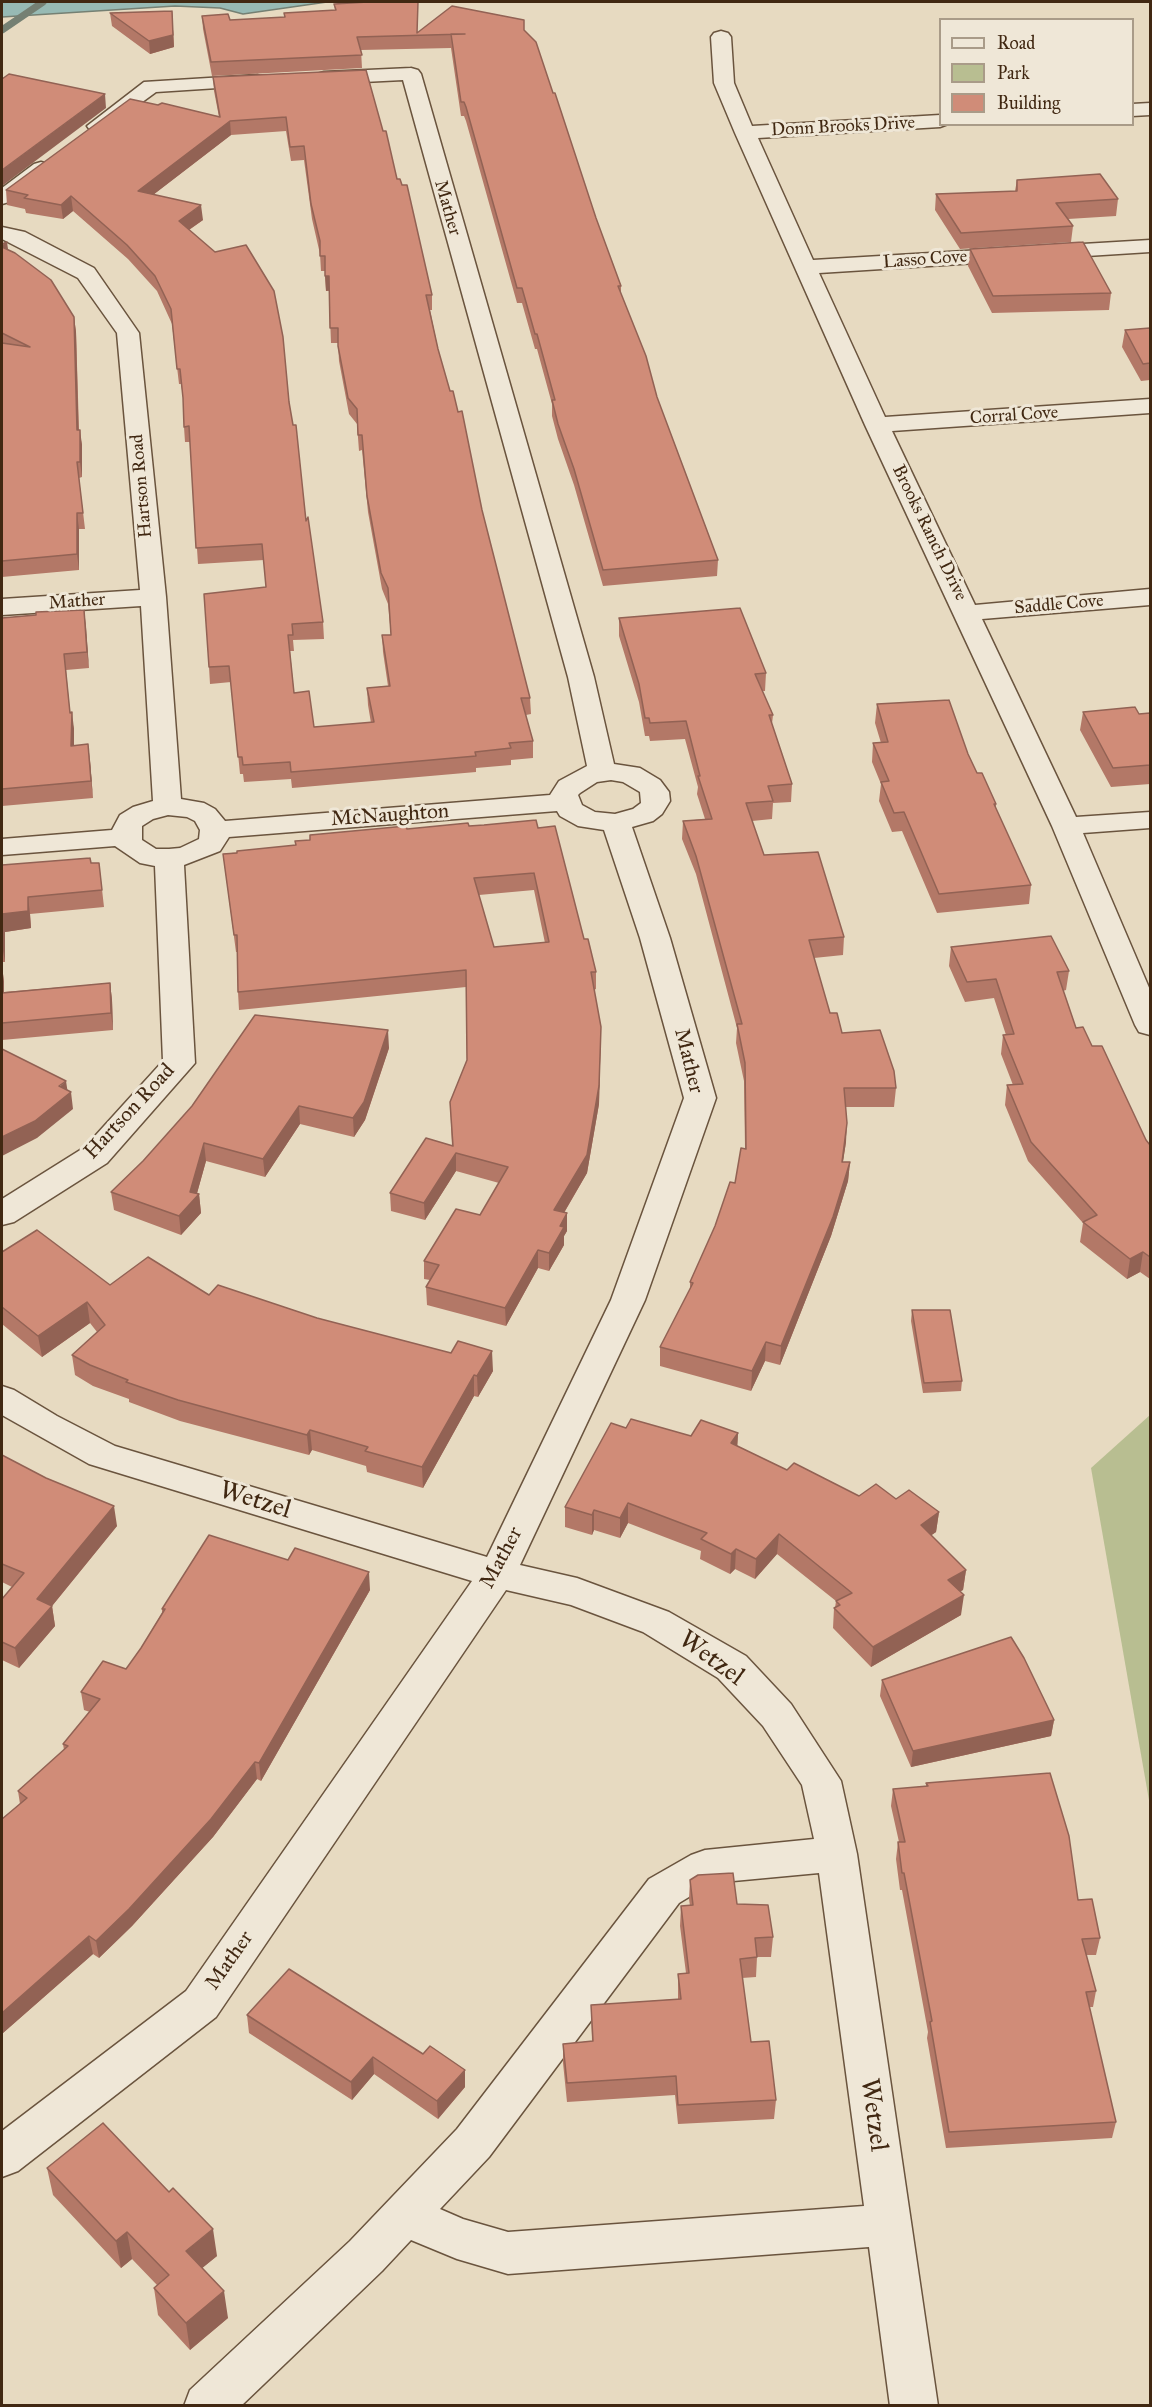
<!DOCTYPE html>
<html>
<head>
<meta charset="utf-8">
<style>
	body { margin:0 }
	#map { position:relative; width:1152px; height:2407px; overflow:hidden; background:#e7dac1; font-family:"IM FELL Great Primer",serif }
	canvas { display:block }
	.frame { position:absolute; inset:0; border:3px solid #412812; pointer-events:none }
	.legend { position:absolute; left:939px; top:18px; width:195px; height:108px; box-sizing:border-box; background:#efe7d7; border:2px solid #a99b88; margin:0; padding:8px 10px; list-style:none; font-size:18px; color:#412812 }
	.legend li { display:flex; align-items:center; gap:12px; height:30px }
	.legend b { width:30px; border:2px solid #a99b88 }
</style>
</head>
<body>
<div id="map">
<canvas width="1152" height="2407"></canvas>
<div class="frame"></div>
<ul class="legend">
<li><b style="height:8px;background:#efe7d7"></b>Road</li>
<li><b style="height:16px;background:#b8be91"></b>Park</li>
<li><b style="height:16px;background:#d08c78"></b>Building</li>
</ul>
</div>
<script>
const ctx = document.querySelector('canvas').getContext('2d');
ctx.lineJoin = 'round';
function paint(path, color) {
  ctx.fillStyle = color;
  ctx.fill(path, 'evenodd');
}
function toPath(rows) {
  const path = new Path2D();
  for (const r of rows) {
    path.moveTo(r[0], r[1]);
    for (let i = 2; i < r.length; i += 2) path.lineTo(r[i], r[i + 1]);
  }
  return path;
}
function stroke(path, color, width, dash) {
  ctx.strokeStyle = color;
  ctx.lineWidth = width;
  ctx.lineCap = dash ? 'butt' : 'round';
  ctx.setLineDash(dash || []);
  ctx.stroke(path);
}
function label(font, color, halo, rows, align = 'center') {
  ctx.font = font + ' "IM FELL Great Primer",serif';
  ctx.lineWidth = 6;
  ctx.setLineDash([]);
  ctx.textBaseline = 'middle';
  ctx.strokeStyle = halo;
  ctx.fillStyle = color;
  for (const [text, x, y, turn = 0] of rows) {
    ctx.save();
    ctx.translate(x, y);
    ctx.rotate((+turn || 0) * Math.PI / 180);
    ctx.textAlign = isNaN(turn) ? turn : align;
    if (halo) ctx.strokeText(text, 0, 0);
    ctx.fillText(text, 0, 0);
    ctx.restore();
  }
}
const green = toPath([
	[1150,1415,1150,1806,1091,1468]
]);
const water = toPath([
	[2,2,327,2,243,14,220,8,175,6,2,17,2,2]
]);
const stream = toPath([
	[2,30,43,2]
]);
const minor = toPath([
	[721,31,728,33,731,37,734,83,752,126,940,115,940,124,948,124,940,127,758,138,813,260,1150,240,1150,252,819,273,885,417,1150,399,1150,413,892,431,975,605,1150,589,1150,605,982,619,1076,817,1150,812,1150,828,1083,833,1150,990,1150,1035,1139,1032,1135,1025,1052,826,865,425,735,133,714,83,711,37,714,33,721,31],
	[411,68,418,70,421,74,594,677,614,764,640,768,660,780,669,792,670,801,662,814,653,821,632,827,670,938,716,1098,645,1300,520,1565,577,1578,669,1612,746,1656,791,1704,841,1781,857,1854,938,2406,890,2406,869,2247,508,2274,457,2259,411,2240,382,2271,241,2406,184,2406,190,2390,350,2241,457,2129,649,1879,691,1855,705,1850,814,1839,802,1785,763,1726,718,1678,643,1632,571,1605,506,1590,216,2017,18,2171,2,2177,2,2131,186,1991,472,1581,89,1464,2,1415,2,1386,14,1390,57,1416,115,1446,487,1557,611,1300,684,1098,640,938,604,830,578,826,560,816,557,811,229,837,220,851,184,865,195,1063,107,1163,14,1222,2,1225,2,1199,85,1147,163,1061,155,866,140,863,115,846,2,855,2,839,112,830,120,815,133,807,153,801,141,606,2,615,2,599,140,590,117,333,78,278,2,239,2,227,25,232,94,268,139,333,166,597,181,799,204,803,215,809,225,821,550,795,559,781,587,766,568,677,403,80,324,84,317,82,314,78,317,74,324,72,411,68],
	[611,780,623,782,640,792,641,803,633,809,615,814,595,812,582,805,578,795,580,793,597,782,611,780],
	[168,815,187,817,195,821,200,830,199,839,180,848,169,849,156,849,142,840,142,826,153,819,168,815],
	[819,1873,864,2206,508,2232,463,2219,440,2209,489,2157,679,1903,712,1883,819,1873],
	[257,75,264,77,267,81,264,85,156,92,104,130,90,130,87,126,144,82,257,75],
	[1150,103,1150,115,1132,116,1132,104,1150,103],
	[41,162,48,164,51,168,48,172,9,202,2,204,2,188,34,164,41,162]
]);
const wall = toPath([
	[418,2,417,32,524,31,553,93,596,218,621,286,621,294,657,397,718,560,717,576,603,586,574,485,558,439,552,416,552,404,537,349,535,349,522,303,517,303,466,121,464,116,461,116,451,48,361,50,362,68,212,76,203,29,202,16,230,20,284,17,284,13,335,10,334,4],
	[172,11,174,47,150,54,112,26,110,13],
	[213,77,383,131,432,295,432,310,430,310,438,349,482,510,530,698,531,714,526,715,533,741,533,758,511,760,511,765,476,768,476,772,292,788,291,779,244,782,243,774,240,774,231,682,210,684,209,667,266,587,264,560,198,564,190,442,185,442,184,427,184,402,181,384,179,384,172,324,157,291,128,259,73,211,63,219,26,213,25,209,7,205,6,190,219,117,214,91],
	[286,131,291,161,304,160,312,219,320,254,321,271,325,271,326,291,329,291,331,343,338,343,339,361,349,414,357,424,359,451,362,450,368,512,382,589,388,604,391,635,382,635,383,652,388,686,367,688,368,705,371,723,314,727,294,693,290,651,294,651,293,640,324,639,323,622,306,521,289,402,189,230,203,220,154,194,231,135],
	[1017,180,1118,199,1116,216,1068,219,1073,226,1071,242,960,249,935,210,936,194,1015,191],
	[2,244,74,317,76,332,79,430,82,445,82,477,79,478,85,529,79,529,79,570,2,577],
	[970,249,1111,293,1109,310,992,313,968,266],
	[1150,328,1150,380,1141,381,1122,347,1125,330],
	[84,610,89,668,66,670,70,713,74,729,74,745,90,761,93,798,2,806,2,618],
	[619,618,766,673,765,691,762,691,773,715,772,724,792,784,791,802,773,803,772,819,752,821,764,855,844,937,843,955,814,958,830,1013,842,1033,896,1088,894,1107,846,1107,846,1142,843,1162,850,1162,848,1181,831,1236,780,1365,765,1361,751,1391,660,1366,660,1347,690,1290,690,1282,735,1183,745,1148,744,1081,736,1043,737,1028,696,874,682,839,683,821,705,819,697,794,698,787,685,739,650,741,649,736,645,736,639,702,619,636],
	[877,704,968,754,977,773,996,804,996,809,1031,885,1029,904,937,913,902,831,892,832,879,801,881,784,872,762,873,743,881,743,875,723],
	[1083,712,1139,714,1150,713,1150,784,1111,787,1080,730],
	[469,826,538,828,596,972,596,989,594,990,601,1027,599,1104,587,1173,564,1213,567,1213,567,1231,564,1236,564,1245,549,1271,538,1268,506,1326,427,1305,426,1287,430,1280,424,1279,424,1261,480,1215,499,1183,456,1171,425,1220,391,1211,390,1193,452,1146,450,1102,467,1060,466,987,239,1010,238,992,237,952,236,952,223,854,296,845,407,829],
	[534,890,545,943,494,947,479,895],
	[91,863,99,863,104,907,30,914,31,928,5,932,5,962,2,962,2,865],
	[951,947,1069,971,1066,990,1063,991,1076,1028,1092,1046,1146,1140,1150,1145,1150,1279,1140,1272,1127,1279,1080,1242,1083,1223,1028,1161,1005,1105,1007,1085,1013,1085,1001,1054,1003,1035,1006,1035,994,998,965,1002,949,966],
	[2,966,4,982,4,992,110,983,112,1000,113,1030,2,1040],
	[389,1048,365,1120,354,1137,300,1124,265,1177,206,1161,197,1193,199,1194,201,1213,181,1235,114,1210,111,1192,143,1161],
	[2,1252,110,1285,209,1295,317,1318,493,1371,478,1397,474,1396,423,1488,367,1472,366,1466,312,1450,309,1455,180,1421,129,1402,129,1399,93,1386,75,1375,72,1355,97,1332,90,1323,42,1357,2,1324],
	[912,1310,962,1381,961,1391,923,1393,911,1321],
	[626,1428,691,1436,738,1433,737,1446,787,1470,859,1496,896,1499,939,1512,936,1532,931,1535,966,1570,963,1590,960,1591,961,1615,871,1667,833,1628,834,1608,835,1608,836,1601,777,1554,755,1579,735,1569,730,1574,700,1559,701,1551,628,1523,620,1538,594,1530,592,1535,565,1527,565,1507],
	[2,1455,117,1526,52,1606,55,1626,19,1668,2,1660,2,1599,12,1587,2,1582],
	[370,1590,261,1781,257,1779,213,1837,132,1926,99,1958,93,1954,3,2033,3,2037,2,2038,2,1819,20,1804,18,1791,64,1750,63,1744,90,1712,84,1710,81,1692,126,1669,141,1648,162,1613,162,1609],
	[882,1680,1054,1720,1051,1736,911,1767,880,1696],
	[926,1783,1078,1900,1100,1938,1096,1955,1086,1955,1096,1991,1093,2007,1089,2007,1116,2122,1112,2138,946,2148,927,2038,928,2032,902,1890,900,1890,896,1859,898,1842,899,1842,891,1806,893,1789,926,1787],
	[690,1880,773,1937,771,1957,757,1957,756,1977,742,1978,751,2042,776,2100,774,2119,678,2124,675,2095,567,2102,563,2063,563,2044,592,2041,591,2005,678,1999,678,1974,686,1973,680,1926,681,1906,690,1906,689,1899],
	[247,2015,423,2054,465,2087,438,2119,374,2074,352,2100,249,2033],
	[47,2168,217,2256,202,2268,228,2318,190,2350,158,2315,154,2288,157,2285,132,2259,121,2268,53,2195]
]);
const shadedWall = toPath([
	[172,11,174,47,150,54,149,41],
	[105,94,106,108,2,186,2,170],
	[230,121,231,135,140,205,138,191],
	[71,196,73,211,63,219,61,205],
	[201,205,203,220,180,236,179,221],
	[7,242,9,256,2,247],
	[325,276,329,276,330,290,326,291],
	[74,317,76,332,79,446,77,430],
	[80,430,82,445,82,477,80,462],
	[77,513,79,529,79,570,77,554],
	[84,610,86,626,89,668,87,652],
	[72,712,74,729,74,762,71,746],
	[88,744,90,761,93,798,91,781],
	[28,897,30,914,31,928,5,932,5,962,2,945,2,914],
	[2,966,4,982,4,1009,2,993],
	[110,983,112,1000,113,1030,111,1013],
	[601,1027,599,1104,587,1173,555,1228,554,1210],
	[388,1030,389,1048,365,1120,354,1137,353,1118],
	[66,1081,68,1094,71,1092,73,1109,37,1138,2,1156,2,1137],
	[299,1106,300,1124,265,1177,263,1159],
	[847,1123,846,1142,840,1180,842,1162],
	[204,1143,206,1161,196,1197,199,1194,201,1213,181,1235,179,1216,190,1192],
	[456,1153,456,1171,425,1220,424,1203],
	[850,1162,848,1181,831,1236,780,1365,781,1346],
	[567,1213,567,1231,564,1236,564,1245,549,1271,549,1253,560,1226],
	[538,1250,538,1268,506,1326,505,1308],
	[1143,1252,1140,1272,1127,1279,1130,1259],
	[87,1302,90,1323,42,1357,38,1336],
	[766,1342,765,1361,751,1391,752,1371],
	[492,1351,493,1371,478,1397,477,1376],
	[474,1375,474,1396,423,1488,422,1467],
	[310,1430,312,1450,309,1455,307,1435],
	[738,1433,737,1453,731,1443],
	[628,1503,628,1523,620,1538,620,1518],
	[114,1506,117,1526,52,1606,55,1626,19,1668,15,1648,37,1599],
	[594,1510,594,1530,592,1535,592,1515],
	[939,1512,936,1532,918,1545,921,1525],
	[779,1534,777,1554,755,1579,756,1559],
	[736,1549,735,1569,730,1574,731,1554],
	[966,1570,963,1590,945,1600,948,1580],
	[369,1572,370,1590,261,1781,259,1763],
	[964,1595,961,1615,871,1667,873,1647],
	[1054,1720,1051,1736,911,1767,913,1751],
	[255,1762,257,1779,213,1837,132,1926,99,1958,96,1941],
	[89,1936,93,1954,3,2033,3,2037,2,2038,2,2013],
	[373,2057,374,2074,352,2100,351,2082],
	[465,2070,465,2087,438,2119,437,2101],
	[213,2229,217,2256,190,2278,186,2251],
	[127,2232,132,2259,121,2268,116,2241],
	[224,2291,228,2318,190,2350,186,2323]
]);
const building = toPath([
	[368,2,418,2,417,33,452,6,524,20,524,30,536,42,553,93,555,93,596,218,621,286,618,286,646,356,657,397,718,560,603,570,574,469,558,424,552,400,555,400,537,334,535,334,522,288,517,288,466,107,464,102,461,102,451,34,465,34,357,37,362,55,211,62,202,16,228,14,230,20,285,17,284,13,336,10,334,4,368,2],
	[172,11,173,35,149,41,110,13,172,11],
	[366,70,383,131,386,131,397,179,400,179,402,185,407,185,432,295,426,295,438,349,450,391,453,391,458,412,462,411,482,510,530,698,521,698,533,741,509,743,511,748,475,752,476,756,341,768,291,772,290,762,243,765,242,757,238,757,229,666,209,667,204,594,266,587,262,544,196,548,189,426,184,427,183,398,180,369,177,369,171,309,155,276,127,245,71,196,61,205,24,198,28,195,6,190,130,99,158,105,162,103,220,117,213,77,366,70],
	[286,117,290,147,304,146,311,204,320,241,320,256,325,256,325,276,329,276,330,328,338,328,338,346,348,398,357,409,358,435,362,435,367,496,381,573,388,588,391,635,382,635,390,686,367,688,374,722,314,727,309,691,294,693,288,635,293,635,292,624,323,622,308,517,306,521,296,425,293,425,289,402,283,337,274,291,246,245,215,252,179,221,201,205,138,191,230,121,286,117],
	[9,74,105,94,2,170,2,79,9,74],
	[1100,174,1118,199,1056,203,1073,226,961,233,936,194,1017,191,1017,180,1100,174],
	[7,242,2,247,15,253,51,280,74,317,77,430,80,430,80,462,77,462,83,513,77,513,77,554,2,561,2,343,30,347,2,333,2,244,7,242],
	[1083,242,1111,293,993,296,970,249,1083,242],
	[1150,328,1150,363,1143,364,1125,330,1150,328],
	[740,608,766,673,755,674,773,715,769,715,792,784,768,786,773,801,746,803,764,855,818,852,844,937,809,940,830,1013,837,1013,842,1033,880,1030,894,1071,896,1088,844,1088,847,1123,842,1162,850,1162,833,1217,781,1346,766,1342,752,1371,660,1347,693,1283,690,1282,715,1226,730,1182,735,1183,741,1148,746,1149,745,1063,737,1024,742,1024,696,856,683,821,712,819,698,776,700,776,686,721,650,723,649,718,645,718,639,684,619,618,740,608],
	[84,610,87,652,64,654,70,713,72,712,71,746,88,744,91,781,2,789,2,618,36,615,36,612,84,610],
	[949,700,968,754,977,773,982,773,996,804,994,804,1031,885,939,894,904,812,894,813,881,782,889,781,873,743,888,742,877,704,949,700],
	[1135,707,1139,714,1150,713,1150,765,1113,768,1083,712,1135,707],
	[536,820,538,828,555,826,584,939,588,939,596,972,591,972,601,1027,599,1086,587,1155,554,1210,567,1213,560,1226,564,1227,549,1253,538,1250,505,1308,426,1287,439,1265,424,1261,456,1209,480,1215,508,1167,456,1153,424,1203,390,1193,426,1138,453,1146,450,1102,467,1060,466,970,238,992,237,935,234,935,223,854,237,853,237,851,296,845,295,841,310,840,310,835,406,826,407,829,468,823,469,826,484,825,536,820],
	[534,873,549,942,494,947,474,878,534,873],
	[90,858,91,863,99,863,102,890,28,897,28,911,2,914,2,945,2,865,90,858],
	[1051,936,1069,971,1057,972,1076,1028,1083,1027,1092,1046,1102,1046,1146,1140,1150,1145,1150,1257,1143,1252,1130,1259,1083,1222,1097,1215,1031,1142,1007,1085,1023,1084,1003,1035,1014,1034,996,979,967,982,951,947,1051,936],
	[110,983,111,1013,2,1023,2,993,110,983],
	[255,1015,388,1030,364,1102,353,1118,299,1106,263,1159,204,1143,190,1192,199,1194,179,1216,111,1192,143,1161,192,1106,255,1015],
	[2,1049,66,1081,59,1086,71,1092,35,1121,2,1137,2,1049],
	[37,1230,110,1285,148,1257,209,1295,218,1285,317,1318,451,1353,458,1341,492,1351,477,1376,474,1375,422,1467,365,1451,368,1447,310,1430,307,1435,178,1400,126,1382,128,1380,90,1365,72,1355,105,1325,87,1302,38,1336,2,1307,2,1252,37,1230],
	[912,1310,950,1310,962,1381,924,1383,912,1310],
	[631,1419,691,1436,701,1420,738,1433,731,1443,787,1470,794,1463,859,1496,876,1484,896,1499,909,1490,939,1512,921,1525,966,1570,948,1580,964,1595,873,1647,834,1608,840,1605,836,1601,852,1593,779,1534,756,1559,736,1549,731,1554,701,1539,707,1533,628,1503,620,1518,594,1510,592,1515,565,1507,611,1423,626,1428,631,1419],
	[2,1455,46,1478,114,1506,37,1599,52,1606,15,1648,2,1642,2,1599,24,1573,2,1564,2,1455],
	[209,1535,288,1560,295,1548,369,1572,259,1763,255,1762,211,1819,129,1909,96,1941,89,1936,2,2013,2,1819,27,1798,18,1791,68,1746,63,1744,100,1699,81,1692,103,1661,126,1669,141,1648,165,1609,162,1609,209,1535],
	[1011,1637,1024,1658,1054,1720,913,1751,882,1680,1011,1637],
	[1050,1773,1069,1836,1078,1900,1092,1899,1100,1938,1082,1939,1096,1991,1086,1992,1116,2122,949,2132,930,2022,932,2021,904,1873,902,1873,898,1842,905,1842,893,1789,928,1786,926,1783,1050,1773],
	[733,1873,737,1904,768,1905,773,1937,755,1938,757,1957,740,1959,751,2042,769,2041,776,2100,678,2105,676,2076,567,2083,563,2044,593,2041,591,2005,681,1999,678,1974,689,1973,681,1906,693,1905,690,1880,698,1875,733,1873],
	[289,1969,423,2054,430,2046,465,2070,437,2101,373,2057,351,2082,247,2015,289,1969],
	[103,2123,169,2192,173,2188,213,2229,186,2251,224,2291,186,2323,154,2288,169,2275,127,2232,116,2241,47,2168,103,2123]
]);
const farStreetnames = [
	["Donn Brooks Drive",843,127,-3],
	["Mather",447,208,74],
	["Lasso Cove",925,260,-4],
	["Corral Cove",1014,416,-4],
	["Hartson Road",142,486,-95],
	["Brooks Ranch Drive",929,533,64],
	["Mather",77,602,-4],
	["Saddle Cove",1059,605,-5]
];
const streetNames = [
	["McNaughton",390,816,-4],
	["Mather",688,1061,76],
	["Hartson Road",130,1112,-47],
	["Mather",502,1558,-62],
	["Mather",230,1961,-55]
];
const nearStreetnames = [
	["Wetzel",255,1501,17],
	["Wetzel",711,1659,36],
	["Wetzel",873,2115,82]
];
paint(green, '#b8be91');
paint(water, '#97bab4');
stroke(water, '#758073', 1.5);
stroke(stream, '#758073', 7);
stroke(minor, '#6a543e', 3);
paint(minor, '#efe7d7');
paint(wall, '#b37867');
paint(shadedWall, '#926254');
paint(building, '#d08c78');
stroke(building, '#926254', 1.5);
label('18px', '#412812', '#efe7d7', farStreetnames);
label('21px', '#412812', '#efe7d7', streetNames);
label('26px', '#412812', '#efe7d7', nearStreetnames);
</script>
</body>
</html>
